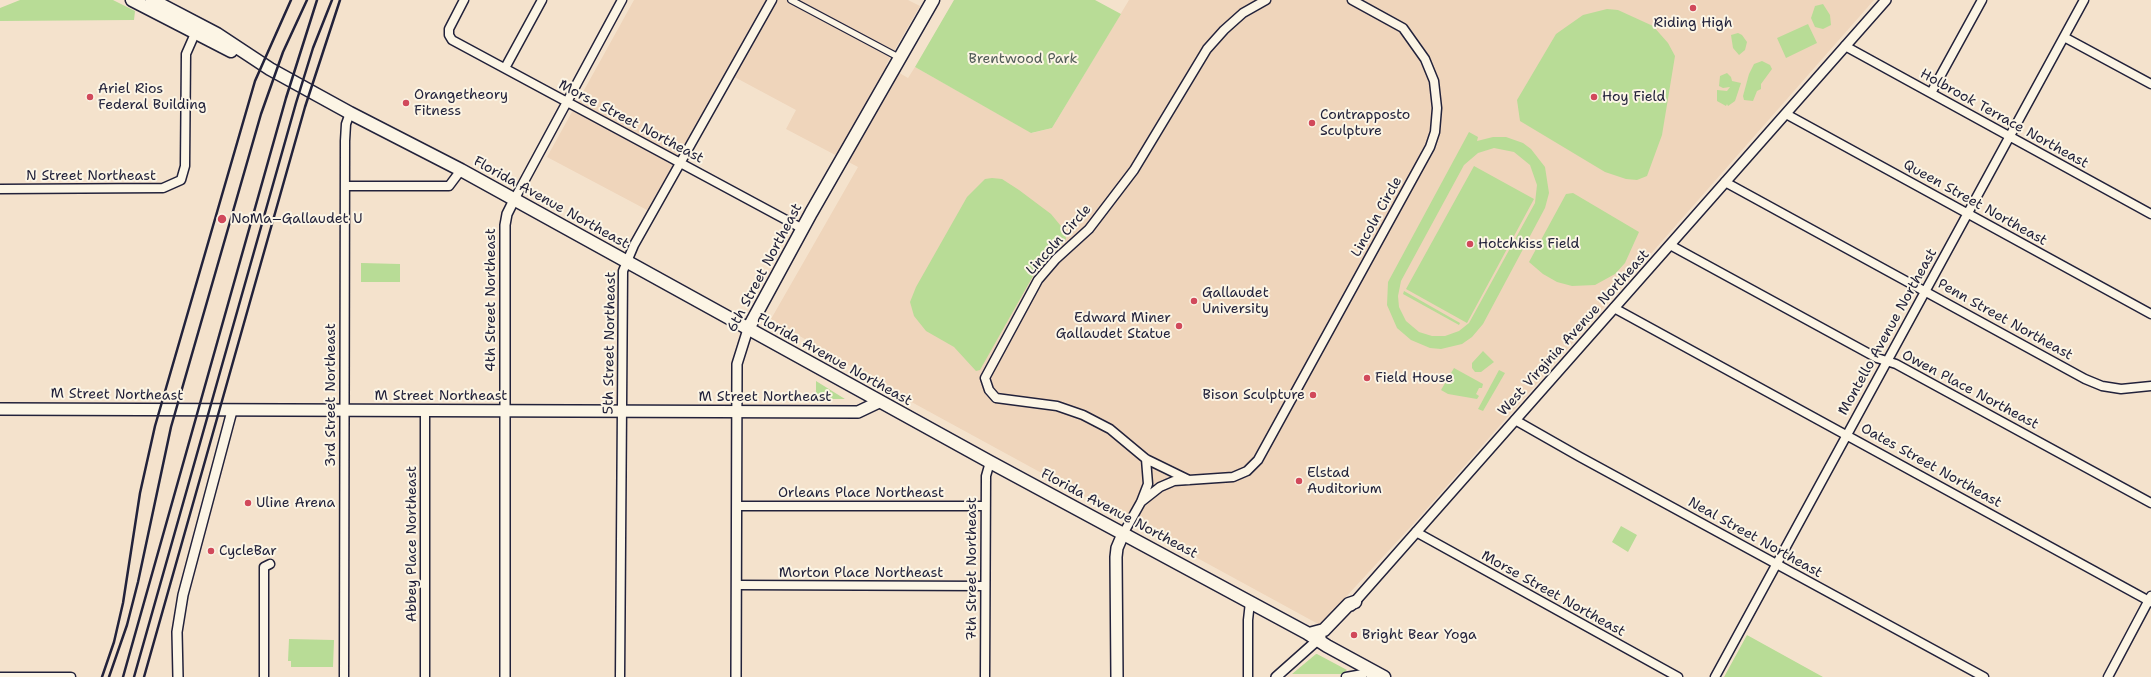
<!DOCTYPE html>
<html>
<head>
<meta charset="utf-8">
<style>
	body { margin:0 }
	canvas { display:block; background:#f4e2cc }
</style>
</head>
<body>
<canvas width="2151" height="677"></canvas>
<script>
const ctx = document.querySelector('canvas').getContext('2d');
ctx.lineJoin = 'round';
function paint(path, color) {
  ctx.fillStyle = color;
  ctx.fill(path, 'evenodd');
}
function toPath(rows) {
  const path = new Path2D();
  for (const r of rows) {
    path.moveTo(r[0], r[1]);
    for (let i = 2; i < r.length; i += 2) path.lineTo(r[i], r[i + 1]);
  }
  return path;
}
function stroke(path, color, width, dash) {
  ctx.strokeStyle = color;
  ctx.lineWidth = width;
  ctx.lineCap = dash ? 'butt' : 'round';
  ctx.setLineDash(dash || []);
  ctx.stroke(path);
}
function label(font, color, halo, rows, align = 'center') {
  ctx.font = font + ' "Shantell Sans",sans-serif';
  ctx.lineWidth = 4;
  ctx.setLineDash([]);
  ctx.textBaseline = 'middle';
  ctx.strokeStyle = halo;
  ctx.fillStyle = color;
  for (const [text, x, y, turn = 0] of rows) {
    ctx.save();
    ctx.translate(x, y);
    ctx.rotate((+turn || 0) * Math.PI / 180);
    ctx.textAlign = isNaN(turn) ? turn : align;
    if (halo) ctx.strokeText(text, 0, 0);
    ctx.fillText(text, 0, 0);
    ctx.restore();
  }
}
const built = toPath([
	[634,0,908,0,920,6,886,65,908,78,915,67,1032,133,1052,128,1129,0,1874,0,1416,521,1320,625,906,399,771,319,858,167,786,129,796,110,727,73,647,210,547,157]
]);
const green = toPath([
	[20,0,113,0,135,11,134,20,0,21,0,8],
	[954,0,1095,0,1121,14,1052,128,1031,133,915,67],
	[1823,4,1830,15,1831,25,1823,29,1815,27,1811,18,1815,6],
	[1607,9,1618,10,1653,26,1668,43,1675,56,1662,135,1647,176,1637,180,1626,179,1605,172,1520,121,1517,100,1556,34,1583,15],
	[1808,24,1817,43,1786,58,1777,38],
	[1738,33,1742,35,1747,42,1745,50,1739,55,1733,48,1731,35],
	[1762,61,1770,65,1772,69,1761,84,1761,89,1757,91,1753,101,1744,100,1743,96,1749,74,1754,64],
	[1727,73,1731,77,1732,81,1741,83,1735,101,1728,106,1727,104,1726,106,1717,101,1717,90,1727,91,1730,87,1723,88,1719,86,1720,76],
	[1469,132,1478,137,1477,141,1493,137,1506,137,1523,143,1531,149,1545,167,1549,193,1545,208,1483,324,1472,337,1462,344,1441,349,1430,348,1411,340,1397,328,1387,305,1388,282],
	[1494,148,1514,152,1530,165,1537,185,1535,203,1469,323,1459,331,1445,336,1432,336,1419,332,1406,321,1399,307,1398,296,1401,281,1464,165,1478,153],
	[1474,166,1534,199,1467,323,1406,289],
	[992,178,1002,179,1019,190,1051,214,1065,231,1066,239,1033,276,980,370,976,371,954,347,926,331,914,316,910,302,916,287,967,197,985,179],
	[1573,193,1639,232,1625,263,1615,274,1595,285,1572,286,1557,282,1543,274,1529,262,1566,194],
	[361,263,400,264,400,282,361,282],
	[1404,291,1460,323,1459,325,1403,294],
	[1483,351,1494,362,1481,372,1475,372,1472,368,1472,363],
	[1454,368,1483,384,1482,388,1479,388,1476,394,1479,396,1477,399,1448,394,1441,390],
	[1499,370,1505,373,1483,411,1478,409],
	[816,381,845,399,816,399],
	[1621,526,1637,535,1628,552,1612,542],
	[1747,635,1823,677,1724,677],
	[289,639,334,640,333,667,291,667,291,661,288,661],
	[1316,654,1317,654,1347,670,1342,674,1292,674]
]);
const pedestrian = toPath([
	[791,0,900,58]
]);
const minor = toPath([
	[464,0,449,29,449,35,452,40,803,229],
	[2064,37,2151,84],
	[1845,46,2151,214],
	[505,68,542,0],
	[1931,93,1982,0],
	[1786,114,2151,314],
	[1725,182,2085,379,2102,386,2121,389,2151,386],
	[345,186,449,186,461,170],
	[0,189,163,188,181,180,185,166,186,54,197,29],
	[514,200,622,0],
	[1670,245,1877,358,1896,364,2151,503],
	[1614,308,2151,602],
	[1515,420,1580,457,1984,677],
	[1189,480,1146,459,1110,429,1083,415,1057,406,996,398,989,390,985,378,1038,280,1056,259,1089,229,1134,170,1207,49,1224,30,1243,13,1266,0],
	[1141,502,1160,487,1174,481,1233,477,1247,471,1258,460,1430,147,1435,132,1437,108,1434,81,1425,59,1403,28,1352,0],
	[737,506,985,506],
	[1416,532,1678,677],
	[1123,534,1141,502,1148,484,1146,459],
	[737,585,985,586],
	[0,677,71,677],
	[264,677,264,567,270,564],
	[344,677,345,141,346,124,350,113],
	[425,677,425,411],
	[620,677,623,271,634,245,772,0],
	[985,677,986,476,990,462],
	[1248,677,1248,620,1250,602],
	[1346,677,1363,674,1371,670,1371,677],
	[1715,677,2084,0],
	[2108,677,2151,596]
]);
const tertiary = toPath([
	[1351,606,1886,0],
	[178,677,177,632,183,595,232,411],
	[505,677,505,225,507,214,514,200],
	[736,677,737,364,748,329],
	[1276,677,1321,637]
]);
const secondary = toPath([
	[0,409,858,412,879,402],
	[1117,677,1116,557,1117,548,1123,534]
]);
const primary = toPath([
	[132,0,231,51],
	[152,0,217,34,270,69,350,113,461,170,990,462,1307,633,1327,646,1384,677],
	[748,329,811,213,933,0],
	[1309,634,1324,630,1349,604,1355,602]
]);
const rail = toPath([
	[102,677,114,642,123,603,140,493,155,426,255,81,291,0],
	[109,677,127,625,138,582,171,427,261,114,283,52,307,0],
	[123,677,286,98,317,0],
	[134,677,296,103,313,48,332,0],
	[144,677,305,107,340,0]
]);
const markers = [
	[1693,8,4,"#d1495b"],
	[90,97,4,"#d1495b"],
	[1594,97,4,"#d1495b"],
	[406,103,4,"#d1495b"],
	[1312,123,4,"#d1495b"],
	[222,219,5,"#d1495b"],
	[1470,244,4,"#d1495b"],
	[1194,301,4,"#d1495b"],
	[1179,326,4,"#d1495b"],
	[1367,378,4,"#d1495b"],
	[1313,395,4,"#d1495b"],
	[1299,481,4,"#d1495b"],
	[248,503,4,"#d1495b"],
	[211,551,4,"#d1495b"],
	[1354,635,4,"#d1495b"]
];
const poiNames = [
	["Riding High",1693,23,"center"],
	["Ariel Rios",98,89],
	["Federal Building",98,105],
	["Orangetheory",414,95],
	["Fitness",414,111],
	["Hoy Field",1602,97],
	["Contrapposto",1320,115],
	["Sculpture",1320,131],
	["NoMa–Gallaudet U",231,219],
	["Hotchkiss Field",1478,244],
	["Gallaudet",1202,293],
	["University",1202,309],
	["Edward Miner",1171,318,"right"],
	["Gallaudet Statue",1171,334,"right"],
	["Field House",1375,378],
	["Bison Sculpture",1305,395,"right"],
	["Elstad",1307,473],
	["Auditorium",1307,489],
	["Uline Arena",256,503],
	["CycleBar",219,551],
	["Bright Bear Yoga",1362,635]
];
const parkNames = [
	["Brentwood Park",1023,59]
];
const streetNames = [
	["Holbrook Terrace Northeast",2004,119,29],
	["Morse Street Northeast",631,122,28],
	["N Street Northeast",91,176],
	["Florida Avenue Northeast",551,203,29],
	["Queen Street Northeast",1975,203,29],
	["Lincoln Circle",1377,217,-61],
	["Lincoln Circle",1059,240,-48],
	["6th Street Northeast",765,268,-62],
	["4th Street Northeast",491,300,-90],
	["Penn Street Northeast",2005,320,29],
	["Montello Avenue Northeast",1888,332,-61],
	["West Virginia Avenue Northeast",1574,333,-48],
	["5th Street Northeast",610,343,-89],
	["Florida Avenue Northeast",834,360,29],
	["Owen Place Northeast",1970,390,28],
	["M Street Northeast",117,395,1],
	["3rd Street Northeast",331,395,-90],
	["M Street Northeast",441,396],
	["M Street Northeast",765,397],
	["Oates Street Northeast",1931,466,29],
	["Orleans Place Northeast",861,493],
	["Florida Avenue Northeast",1119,514,28],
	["Neal Street Northeast",1755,538,29],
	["Abbey Place Northeast",412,544,-90],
	["7th Street Northeast",972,569,-90],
	["Morton Place Northeast",861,573],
	["Morse Street Northeast",1553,594,29]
];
paint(built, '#efd5bb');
paint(green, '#b8dc96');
stroke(pedestrian, '#22223b', 8);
stroke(minor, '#22223b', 11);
stroke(tertiary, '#22223b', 12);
stroke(secondary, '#22223b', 14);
stroke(primary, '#22223b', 15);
stroke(pedestrian, '#fcf5e5', 5.5);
stroke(minor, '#fcf5e5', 8);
stroke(tertiary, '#fcf5e5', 9);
stroke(secondary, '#fcf5e5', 11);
stroke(primary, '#fcf5e5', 12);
stroke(rail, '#22223b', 2.5);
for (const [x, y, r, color] of markers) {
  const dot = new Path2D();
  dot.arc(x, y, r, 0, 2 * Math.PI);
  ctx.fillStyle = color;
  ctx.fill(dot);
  stroke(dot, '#fcf5e5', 1.5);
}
label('14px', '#22223b', '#fcf5e5', poiNames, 'left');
label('14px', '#4f5a56', '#fcf5e5', parkNames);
label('14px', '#22223b', '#fcf5e5', streetNames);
</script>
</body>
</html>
